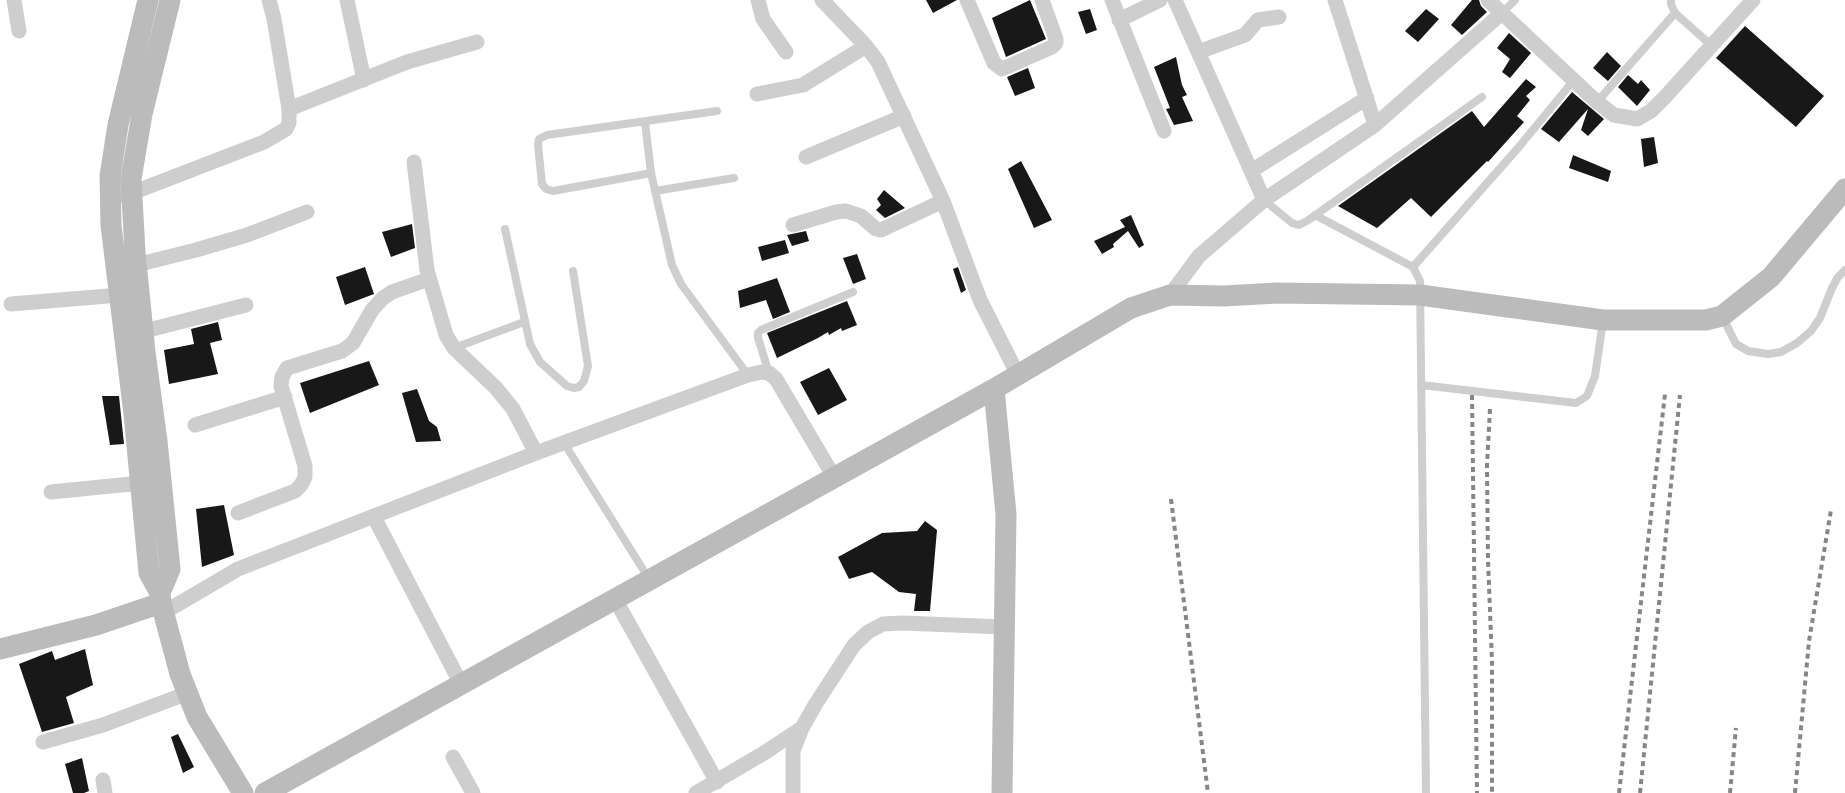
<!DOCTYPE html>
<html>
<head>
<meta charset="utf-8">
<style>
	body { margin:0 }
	canvas { display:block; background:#fff }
</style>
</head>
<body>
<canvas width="1845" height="793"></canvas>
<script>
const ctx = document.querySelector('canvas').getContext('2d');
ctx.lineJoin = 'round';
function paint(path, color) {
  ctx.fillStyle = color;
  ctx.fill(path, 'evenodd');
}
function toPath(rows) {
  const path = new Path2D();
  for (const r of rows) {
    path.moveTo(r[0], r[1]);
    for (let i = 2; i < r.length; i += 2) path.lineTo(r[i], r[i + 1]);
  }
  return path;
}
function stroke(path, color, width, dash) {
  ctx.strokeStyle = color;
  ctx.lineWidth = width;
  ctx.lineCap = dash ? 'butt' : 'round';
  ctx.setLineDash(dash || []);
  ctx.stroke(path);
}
const building = toPath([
	[926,0,957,0,933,13],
	[1030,0,1046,39,1006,57,992,18],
	[1472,0,1479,0,1481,6,1487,12,1462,35,1451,25],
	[1090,9,1097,30,1086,34,1078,12],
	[1426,9,1439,19,1418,42,1405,31],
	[1745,26,1824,96,1796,127,1716,58],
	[1509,33,1531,53,1510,78,1502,72,1510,59,1497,48],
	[1607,52,1621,66,1608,81,1593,68],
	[1176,57,1182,85,1187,95,1182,97,1193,121,1174,125,1166,109,1170,108,1154,67],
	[1028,68,1035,88,1015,96,1007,77],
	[1628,75,1638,84,1641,80,1650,90,1637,106,1618,87],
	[1526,79,1536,87,1526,96,1530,100,1517,116,1524,122,1488,162,1487,161,1431,217,1411,198,1377,228,1338,206,1472,111,1484,127],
	[1572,92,1604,119,1588,136,1581,130,1588,109,1559,142,1541,129],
	[1654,137,1658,163,1644,167,1641,139],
	[1573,155,1611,171,1608,182,1569,168],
	[1021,161,1052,220,1034,228,1008,169],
	[884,190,905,208,885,218,876,210,881,205,877,199],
	[1131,215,1144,245,1139,248,1128,231,1113,244,1114,247,1102,254,1094,241,1125,227,1120,220],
	[412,224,415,248,391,257,382,232],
	[806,231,809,241,792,246,787,235],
	[785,240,789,253,762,261,758,247],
	[857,254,866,279,853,284,843,258],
	[365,267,374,294,345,305,336,277],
	[958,267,966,290,961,293,953,269],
	[777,278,790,312,773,319,766,300,740,308,738,291],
	[847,301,857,325,842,331,841,328,829,335,828,332,818,338,777,358,767,333],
	[218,322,222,340,210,343,218,374,169,384,164,350,194,344,191,329],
	[369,361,379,385,310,413,300,383],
	[829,368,847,400,818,415,800,382],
	[417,389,429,421,437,427,441,441,416,442,402,393],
	[102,396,119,396,124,444,110,445],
	[224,505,234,555,202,567,196,509],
	[925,521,937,530,930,611,914,611,916,594,899,592,872,572,849,579,838,557,882,533,917,531],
	[85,649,93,685,66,697,74,723,42,732,19,664,52,651,55,660],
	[178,734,194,767,183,773,171,737],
	[82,758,89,791,84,793,73,793,65,764]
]);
const lane = toPath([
	[1671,0,1671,4,1675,13,1712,46],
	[1503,12,1515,0],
	[1597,102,1675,13],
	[645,122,651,173,672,265,681,284,748,375],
	[651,173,553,191,546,189,542,184,538,145,539,139,547,135,717,111],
	[655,191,734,178],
	[1264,200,1292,223,1299,225,1307,221,1482,97],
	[1315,215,1413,267,1420,281,1426,793],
	[505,229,530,344,540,362,567,386,574,388,579,387,584,381,588,366,573,271],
	[1413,267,1518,148,1574,80],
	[1723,318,1736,344,1748,351,1768,354,1781,352,1797,343,1811,331,1820,318,1832,288,1838,277,1845,270],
	[454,348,524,322],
	[769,373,758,338,758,333,761,330,853,292],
	[1421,385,1576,403,1587,396,1595,376,1603,321],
	[564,443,649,579]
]);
const street = toPath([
	[14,0,19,31],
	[347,0,364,80],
	[758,0,763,19,786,52],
	[822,0,866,46,878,62,943,201,980,300,1018,375],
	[967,0,994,63,1002,69,1052,47,1056,43,1056,39,1042,0],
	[1112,0,1164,131],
	[1175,0,1264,200],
	[1335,0,1375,125],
	[1488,0,1597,102,1614,115,1637,119,1651,111,1665,97,1753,0],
	[1119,20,1160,0],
	[1198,52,1245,35,1258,20,1279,17],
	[757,94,803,85,866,46],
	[289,109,407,62,477,42],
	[806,157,904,116],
	[414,162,427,270,446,335,454,348,496,388,513,409,536,453],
	[1251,171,1367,98],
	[124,196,264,142,286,129,289,123,289,109,274,19,269,0],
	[793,225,836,212,846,211,861,216,876,229,881,230,943,201],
	[136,265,196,250,247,235,307,212],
	[1170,295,1199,256,1264,200,1375,125,1503,12],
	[11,304,120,295],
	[133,334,246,305],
	[195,425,285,397],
	[51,492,141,483],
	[238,513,295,491,301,485,305,477,305,466,281,386,282,377,287,368,342,351,353,343,372,310,383,298,392,292,429,279],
	[374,517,461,684],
	[615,599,717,782],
	[163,613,238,569,536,453,748,375,762,372,769,373,776,379,834,477],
	[43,742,103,725,188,693],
	[453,757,473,793],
	[103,780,105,793],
	[696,793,764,753,802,728],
	[793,793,793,751,802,728,815,705,854,645,868,632,883,624,902,623,1004,627]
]);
const secondary = toPath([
	[148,0,118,125,110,176,111,225,134,414,149,573,160,593,161,603,180,674,197,717,243,793],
	[994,389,1006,514,1002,793],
	[160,593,170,569,157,441,145,352,135,252,131,179,142,114,170,0],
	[0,649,96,625,161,603],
	[265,793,994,389,1131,308,1170,295,1224,296,1277,293,1420,295,1603,320,1706,320,1722,316,1771,277,1845,189]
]);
const rail = toPath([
	[1472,395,1477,793],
	[1490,409,1487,465,1488,560,1492,662,1492,793],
	[1171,499,1208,793],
	[1619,793,1665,394],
	[1640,793,1680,395],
	[1730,793,1736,728],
	[1795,793,1809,641,1831,510]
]);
paint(building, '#181818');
stroke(lane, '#cecece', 8);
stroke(street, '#cecece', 15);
stroke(secondary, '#bbb', 21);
stroke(rail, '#868686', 4, [5, 4]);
</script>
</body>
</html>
